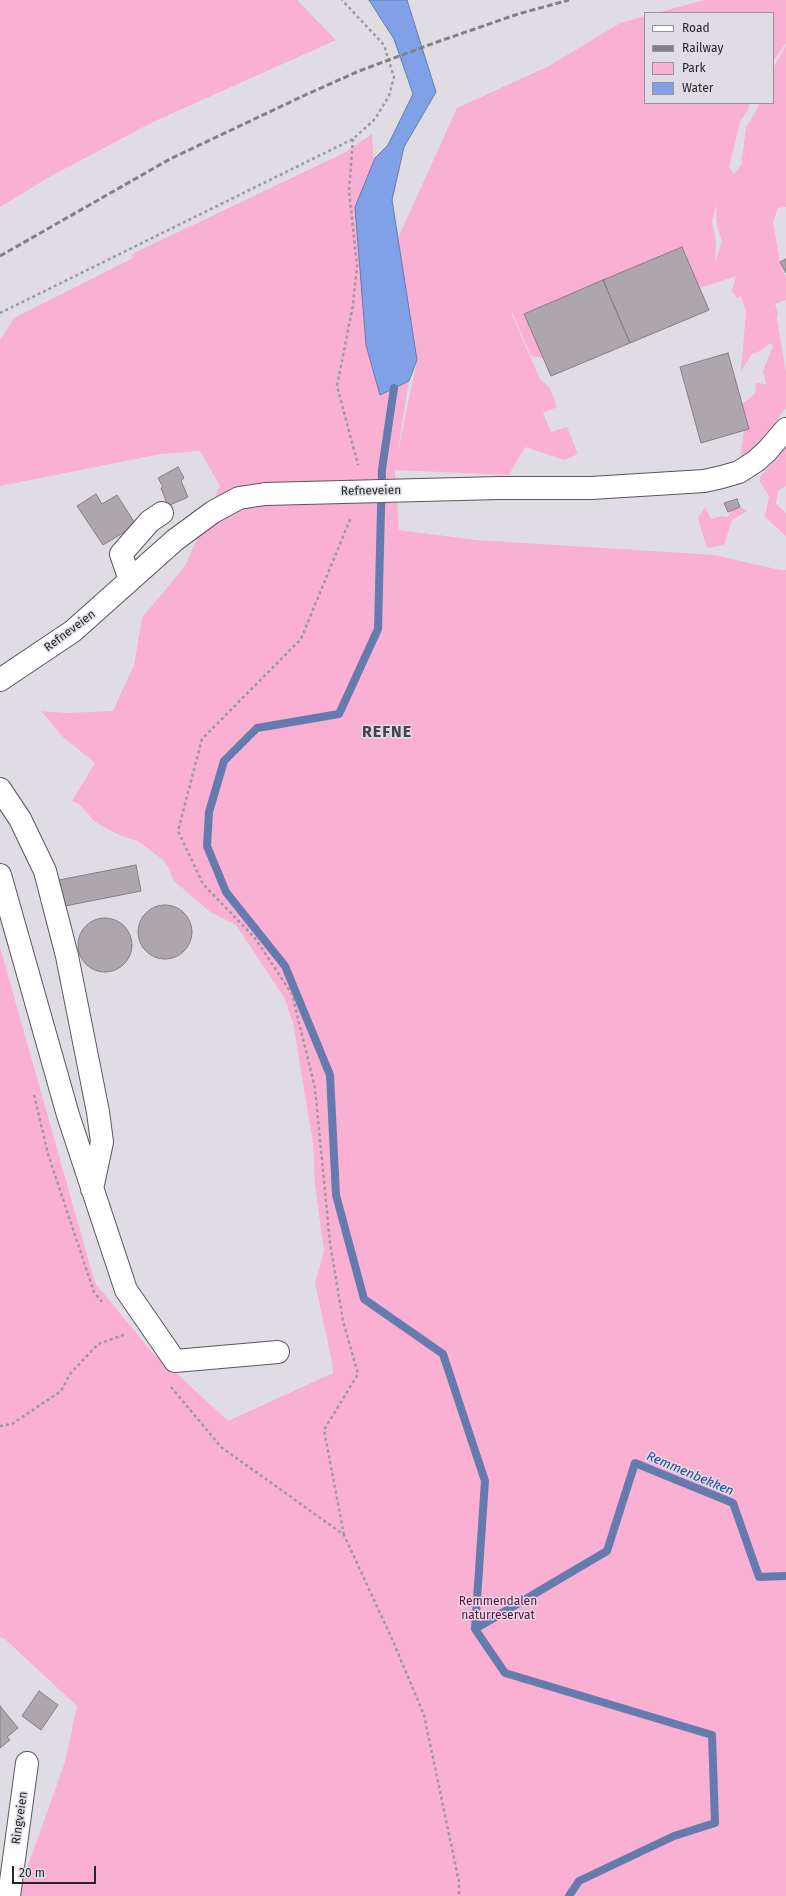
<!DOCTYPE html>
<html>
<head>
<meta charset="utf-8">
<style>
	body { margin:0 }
	#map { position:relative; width:786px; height:1896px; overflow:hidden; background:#e0dce4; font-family:"Fira Sans",sans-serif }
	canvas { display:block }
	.legend { position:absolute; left:644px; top:12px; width:130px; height:92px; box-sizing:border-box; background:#e0dce4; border:1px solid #969399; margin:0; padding:5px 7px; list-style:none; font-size:12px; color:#272528 }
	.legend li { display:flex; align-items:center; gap:8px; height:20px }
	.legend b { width:20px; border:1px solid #969399 }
	.scale { position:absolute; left:12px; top:1866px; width:84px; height:18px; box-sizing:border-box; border:2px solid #272528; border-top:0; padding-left:5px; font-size:12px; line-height:14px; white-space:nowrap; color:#272528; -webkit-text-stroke:3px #e0dce4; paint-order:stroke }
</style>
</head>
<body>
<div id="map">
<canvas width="786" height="1896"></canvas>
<ul class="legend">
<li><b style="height:5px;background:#fff"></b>Road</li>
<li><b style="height:5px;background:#827f85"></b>Railway</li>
<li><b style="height:11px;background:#f9b0d3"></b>Park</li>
<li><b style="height:11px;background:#80a0e7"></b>Water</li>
</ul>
<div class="scale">20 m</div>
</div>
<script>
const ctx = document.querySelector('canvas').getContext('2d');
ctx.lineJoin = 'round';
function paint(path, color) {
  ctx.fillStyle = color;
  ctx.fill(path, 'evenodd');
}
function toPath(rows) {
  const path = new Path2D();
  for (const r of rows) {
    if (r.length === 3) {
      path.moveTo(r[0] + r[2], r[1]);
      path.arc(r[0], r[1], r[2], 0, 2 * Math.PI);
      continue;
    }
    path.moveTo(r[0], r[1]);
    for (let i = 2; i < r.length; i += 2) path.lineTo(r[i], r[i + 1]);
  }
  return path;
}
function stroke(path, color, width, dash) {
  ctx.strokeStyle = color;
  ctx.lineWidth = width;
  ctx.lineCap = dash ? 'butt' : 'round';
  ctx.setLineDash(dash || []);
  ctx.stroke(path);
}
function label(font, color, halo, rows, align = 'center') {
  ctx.font = font + ' "Fira Sans",sans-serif';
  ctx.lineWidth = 3;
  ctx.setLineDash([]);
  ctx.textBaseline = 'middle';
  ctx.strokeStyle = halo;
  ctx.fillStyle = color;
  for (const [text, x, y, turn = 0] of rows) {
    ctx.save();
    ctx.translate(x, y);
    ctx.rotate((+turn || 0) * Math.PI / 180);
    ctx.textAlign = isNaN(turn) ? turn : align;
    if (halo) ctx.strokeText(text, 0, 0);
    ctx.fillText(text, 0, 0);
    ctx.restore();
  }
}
const green = toPath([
	[0,0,297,0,336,40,153,122,51,176,0,207],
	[705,0,786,0,786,43,773,61,773,13,656,13],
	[645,16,645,103,749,103,748,110,740,122,729,167,734,174,741,165,746,127,758,108,759,103,773,103,773,68,786,46,786,207,778,208,773,222,780,262,786,278,786,300,775,304,778,311,777,320,786,372,786,408,777,419,777,423,755,450,740,459,744,431,749,429,742,404,755,394,756,383,766,384,763,371,773,346,770,343,760,351,752,354,741,371,746,311,741,296,737,298,732,291,736,276,700,288,682,247,524,314,543,358,531,356,512,312,512,315,540,379,550,388,557,407,543,413,551,432,567,427,578,454,564,460,525,447,509,475,395,470,399,530,476,540,715,555,780,570,786,570,786,1896,17,1896,65,1762,77,1706,5,1639,0,1637,0,947,95,1283,156,1357,157,1355,228,1421,333,1373,332,1362,315,1283,324,1251,315,1185,313,1144,293,1023,284,997,236,925,210,912,173,880,169,868,163,860,138,841,119,835,95,822,79,804,72,801,95,763,62,736,41,711,67,713,113,711,134,665,142,618,185,566,220,486,200,451,160,454,0,486,0,340,14,318,133,258,132,254,344,153,372,134,389,390,409,381,397,456,417,360,398,238,457,108,549,66,620,23],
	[716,205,717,225,722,242,715,263,716,242,712,221],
	[786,447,786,486,778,490,776,504,786,513,786,536,765,517,769,496,760,482,760,477],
	[705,507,711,519,722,516,728,517,732,510,740,507,747,511,732,520,724,545,707,548,698,518]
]);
const water = toPath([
	[369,0,407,0,436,92,404,147,392,200,417,360,409,381,380,395,366,345,355,207,375,158,388,145,413,94,394,39,369,0]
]);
const stream = toPath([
	[394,388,382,469,378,629,339,714,257,728,224,761,209,812,207,846,226,892,285,966,330,1075,336,1195,364,1299,443,1354,485,1481,475,1629,505,1673,712,1735,715,1823,674,1836,579,1881,569,1896],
	[475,1629,607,1551,635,1463,733,1503,759,1577,786,1576]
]);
const building = toPath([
	[682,247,709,310,630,343,603,280,682,247],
	[786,259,786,273,780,262,786,259],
	[603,280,630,343,551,376,524,314,603,280],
	[728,353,749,429,701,443,680,367,728,353],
	[178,467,184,478,181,481,188,497,168,506,161,488,163,487,158,478,178,467],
	[96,494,102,504,117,495,136,525,103,545,77,506,96,494],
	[737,499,740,507,728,512,724,503,737,499],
	[136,865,141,891,65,906,59,880,136,865],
	[165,932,27],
	[105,945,27],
	[39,1691,58,1705,41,1730,22,1716,39,1691],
	[0,1706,18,1728,7,1737,10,1740,0,1748,0,1706]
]);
const path = toPath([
	[353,139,349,191,357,265,353,305,337,386,358,465],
	[0,313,353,139,375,119,389,96,394,77,384,45,342,0],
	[34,1095,48,1154,94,1292,102,1302],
	[171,1387,221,1447,344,1535,392,1639,424,1715,459,1882,459,1896],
	[0,1426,12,1424,61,1391,70,1374,98,1344,126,1334],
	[344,1535,324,1430,358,1374,343,1321,330,1243,315,1088,292,994,255,938,203,884,178,831,202,739,301,639,351,517]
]);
const minor = toPath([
	[499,488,591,488,704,481,722,477,739,472,756,461,767,451,786,429],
	[130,580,121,554,150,521,162,513],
	[0,680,73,631,175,540,213,512,239,498,265,494],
	[0,789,20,819,45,871,67,956,98,1112,102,1142,92,1189],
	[0,875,68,1115,126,1290,175,1361,278,1352],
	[9,1896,27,1763]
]);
const rail = toPath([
	[0,256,170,159,303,96,359,71,437,42,518,14,569,0]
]);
const minorBridge = toPath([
	[265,494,499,488]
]);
const streetNames = [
	["Refneveien",371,491,-1],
	["Refneveien",70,631,-37],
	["Ringveien",20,1818,-82]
];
const parkNames = [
	["Remmendalen",498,1602],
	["naturreservat",498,1616]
];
const waterNames = [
	["Remmenbekken",690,1474,23]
];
const districtNames = [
	["REFNE",387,733]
];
paint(green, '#f9b0d3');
paint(water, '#80a0e7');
stroke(water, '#657bae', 1);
stroke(stream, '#657bae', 8);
paint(building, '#ada6ac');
stroke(building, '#847e84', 1);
stroke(minor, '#5a565d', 24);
stroke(path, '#9b989e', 2.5, [3, 3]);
stroke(minor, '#fff', 22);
stroke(rail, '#827f85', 3, [6, 3]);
stroke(minorBridge, '#5a565d', 24, []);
stroke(minorBridge, '#fff', 22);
label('12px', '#272528', '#e0dce4', streetNames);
label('12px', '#6a0847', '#e0dce4', parkNames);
label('italic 13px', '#2b4b9e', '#e0dce4', waterNames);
ctx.letterSpacing = '1px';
label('bold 16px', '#46434a', '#e0dce4', districtNames);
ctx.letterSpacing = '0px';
</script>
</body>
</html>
